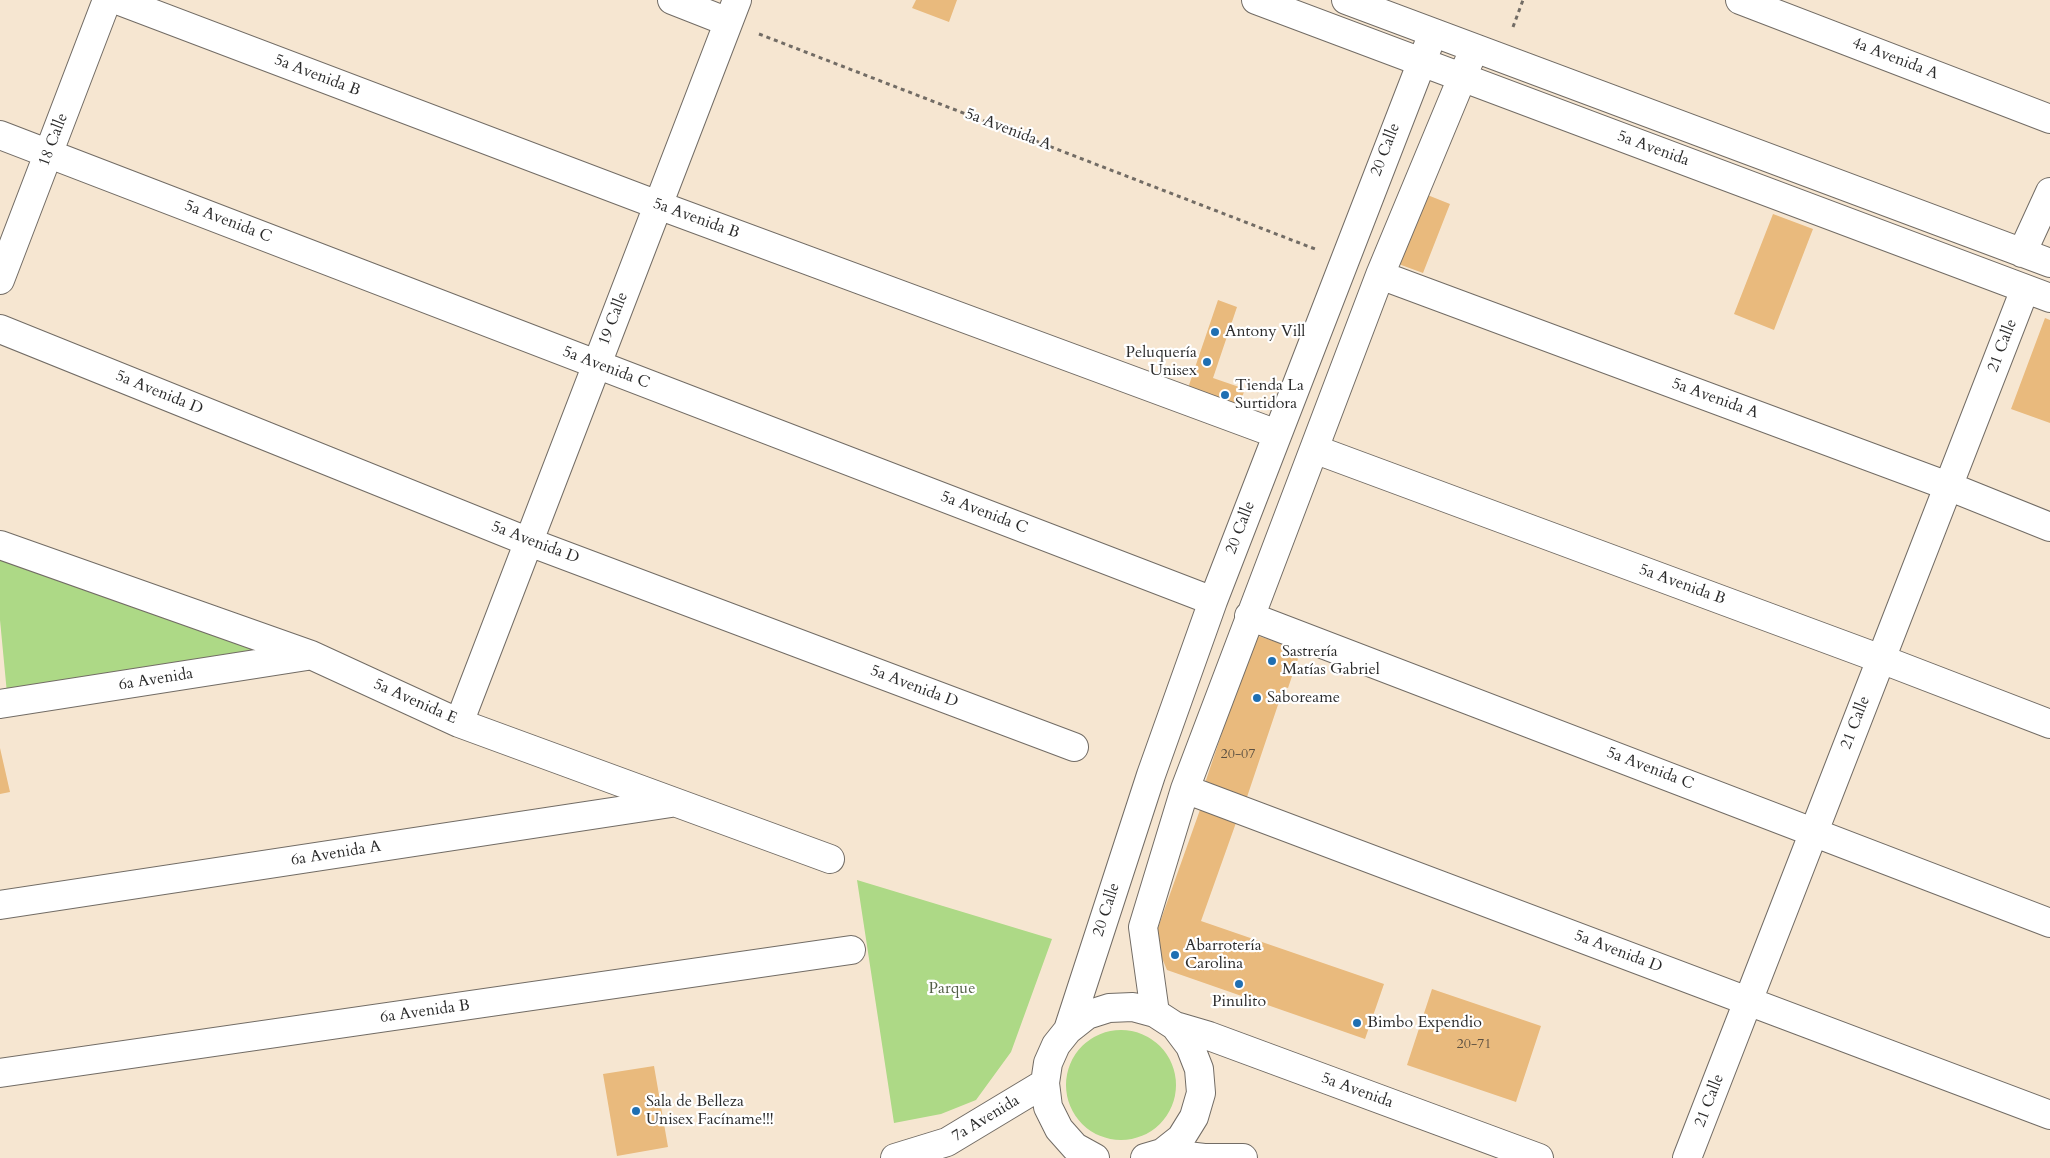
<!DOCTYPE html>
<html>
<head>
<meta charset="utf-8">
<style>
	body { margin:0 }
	canvas { display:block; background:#f6e6d1 }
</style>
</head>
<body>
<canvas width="2050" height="1158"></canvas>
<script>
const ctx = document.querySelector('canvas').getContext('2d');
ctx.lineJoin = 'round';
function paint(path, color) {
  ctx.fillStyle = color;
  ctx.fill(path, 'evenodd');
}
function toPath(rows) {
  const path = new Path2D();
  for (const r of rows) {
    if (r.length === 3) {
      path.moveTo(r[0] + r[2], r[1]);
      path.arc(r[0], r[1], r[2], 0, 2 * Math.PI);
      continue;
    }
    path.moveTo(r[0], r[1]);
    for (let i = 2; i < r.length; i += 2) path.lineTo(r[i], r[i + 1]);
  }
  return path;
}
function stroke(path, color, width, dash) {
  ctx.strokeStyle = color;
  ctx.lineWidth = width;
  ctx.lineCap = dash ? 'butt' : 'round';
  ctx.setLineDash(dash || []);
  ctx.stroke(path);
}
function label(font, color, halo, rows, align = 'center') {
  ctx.font = font + ' Cardo,serif';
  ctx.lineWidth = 4.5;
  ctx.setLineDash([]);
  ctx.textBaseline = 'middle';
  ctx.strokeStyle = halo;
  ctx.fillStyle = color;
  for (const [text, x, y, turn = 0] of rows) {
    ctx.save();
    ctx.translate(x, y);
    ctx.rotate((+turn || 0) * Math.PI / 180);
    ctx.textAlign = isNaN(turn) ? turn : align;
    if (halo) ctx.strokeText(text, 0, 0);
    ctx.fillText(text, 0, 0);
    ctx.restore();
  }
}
const green = toPath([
	[0,548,301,654,8,704,0,620],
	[857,880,1052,939,1011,1052,976,1100,941,1114,894,1123],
	[1121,1085,55]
]);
const building = toPath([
	[916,0,957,0,949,22,912,8],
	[1420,192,1450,204,1423,273,1393,262],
	[1773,214,1813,229,1774,330,1734,314],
	[1218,300,1237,307,1213,378,1245,389,1238,409,1187,391],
	[2045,318,2050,320,2050,423,2011,409],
	[1255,635,1301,650,1288,688,1284,687,1246,800,1204,786],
	[0,748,10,792,0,794],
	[1201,807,1237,820,1201,921,1384,984,1365,1039,1167,970,1154,939],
	[1432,989,1541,1026,1516,1102,1407,1065],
	[654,1066,668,1147,617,1156,603,1074]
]);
const path = toPath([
	[1513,27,1523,0],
	[759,34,1315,249]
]);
const minor = toPath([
	[117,0,658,205,1277,434],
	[672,0,728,22],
	[1256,0,2050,298],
	[1346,0,2050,263],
	[1740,0,2050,119],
	[0,135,1213,601],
	[2022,253,2050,192],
	[1380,275,1948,486,2050,527],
	[0,280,107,0],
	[0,329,529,542,1074,747],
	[1314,449,1881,659,2050,724],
	[0,545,311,655,459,723,830,859],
	[1249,616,2050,923],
	[0,704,307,656],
	[459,723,737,0],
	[1185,789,2050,1115],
	[0,905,671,803],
	[1155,1013,1143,927,1185,789,1380,275,1474,49],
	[1175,1026,1209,1036,1539,1158],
	[1068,1030,1151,775,1213,601,1433,33],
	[0,1073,851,950],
	[1162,1153,1204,1158,1243,1158],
	[895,1158,947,1142,1045,1083],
	[1095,1158,1075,1147,1059,1129,1048,1107,1045,1083,1048,1063,1056,1045,1068,1030,1087,1015,1109,1008,1133,1007,1155,1013,1175,1026,1190,1046,1199,1069,1201,1093,1194,1117,1181,1138,1162,1153,1145,1158],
	[1687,1158,2025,289]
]);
const markers = [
	[1215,332,5,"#1f6fb2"],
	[1207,362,5,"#1f6fb2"],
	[1225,395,5,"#1f6fb2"],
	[1272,661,5,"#1f6fb2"],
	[1257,698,5,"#1f6fb2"],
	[1175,955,5,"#1f6fb2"],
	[1239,984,5,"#1f6fb2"],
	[1357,1023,5,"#1f6fb2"],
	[636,1111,5,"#1f6fb2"]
];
const numberNames = [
	["20-07",1238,755],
	["20-71",1474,1045]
];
const streetNames = [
	["4a Avenida A",1895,59,21],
	["5a Avenida B",317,76,21],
	["5a Avenida A",1008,130,21],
	["18 Calle",54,140,-69],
	["5a Avenida",1653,149,20],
	["20 Calle",1386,150,-69],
	["5a Avenida B",696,219,20],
	["5a Avenida C",228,222,21],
	["19 Calle",614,319,-69],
	["21 Calle",2003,346,-69],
	["5a Avenida C",606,368,21],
	["5a Avenida D",159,393,22],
	["5a Avenida A",1715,399,20],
	["5a Avenida C",984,513,21],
	["20 Calle",1241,528,-69],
	["5a Avenida D",535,543,21],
	["5a Avenida B",1682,585,20],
	["6a Avenida",156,680,-9],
	["5a Avenida D",914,687,21],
	["5a Avenida E",415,702,24],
	["21 Calle",1856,723,-69],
	["5a Avenida C",1650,769,21],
	["6a Avenida A",336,854,-9],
	["20 Calle",1107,910,-72],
	["5a Avenida D",1618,952,21],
	["6a Avenida B",425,1012,-8],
	["5a Avenida",1357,1091,20],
	["21 Calle",1710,1101,-69],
	["7a Avenida",986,1119,-31]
];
const poiNames = [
	["Antony Vill",1225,332],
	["Peluquería",1197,353,"right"],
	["Unisex",1197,371,"right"],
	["Tienda La",1235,386],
	["Surtidora",1235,404],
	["Sastrería",1282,652],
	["Matías Gabriel",1282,670],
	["Saboreame",1267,698],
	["Abarrotería",1185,946],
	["Carolina",1185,964],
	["Pinulito",1239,1002,"center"],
	["Bimbo Expendio",1367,1023],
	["Sala de Belleza",646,1102],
	["Unisex Facíname!!!",646,1120]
];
const parkNames = [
	["Parque",952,989]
];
paint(green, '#add986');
paint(building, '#e9ba7d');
stroke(minor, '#726c65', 30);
stroke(path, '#726c65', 3, [4, 4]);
stroke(minor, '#fff', 28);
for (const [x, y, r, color] of markers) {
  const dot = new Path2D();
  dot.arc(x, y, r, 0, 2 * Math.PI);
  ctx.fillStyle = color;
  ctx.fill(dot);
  stroke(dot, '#fff', 2);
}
label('14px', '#5a4f40', null, numberNames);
label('16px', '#2b2b2b', '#fff', streetNames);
label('16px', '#2b2b2b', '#fff', poiNames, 'left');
label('16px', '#525f46', '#fff', parkNames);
</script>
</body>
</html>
